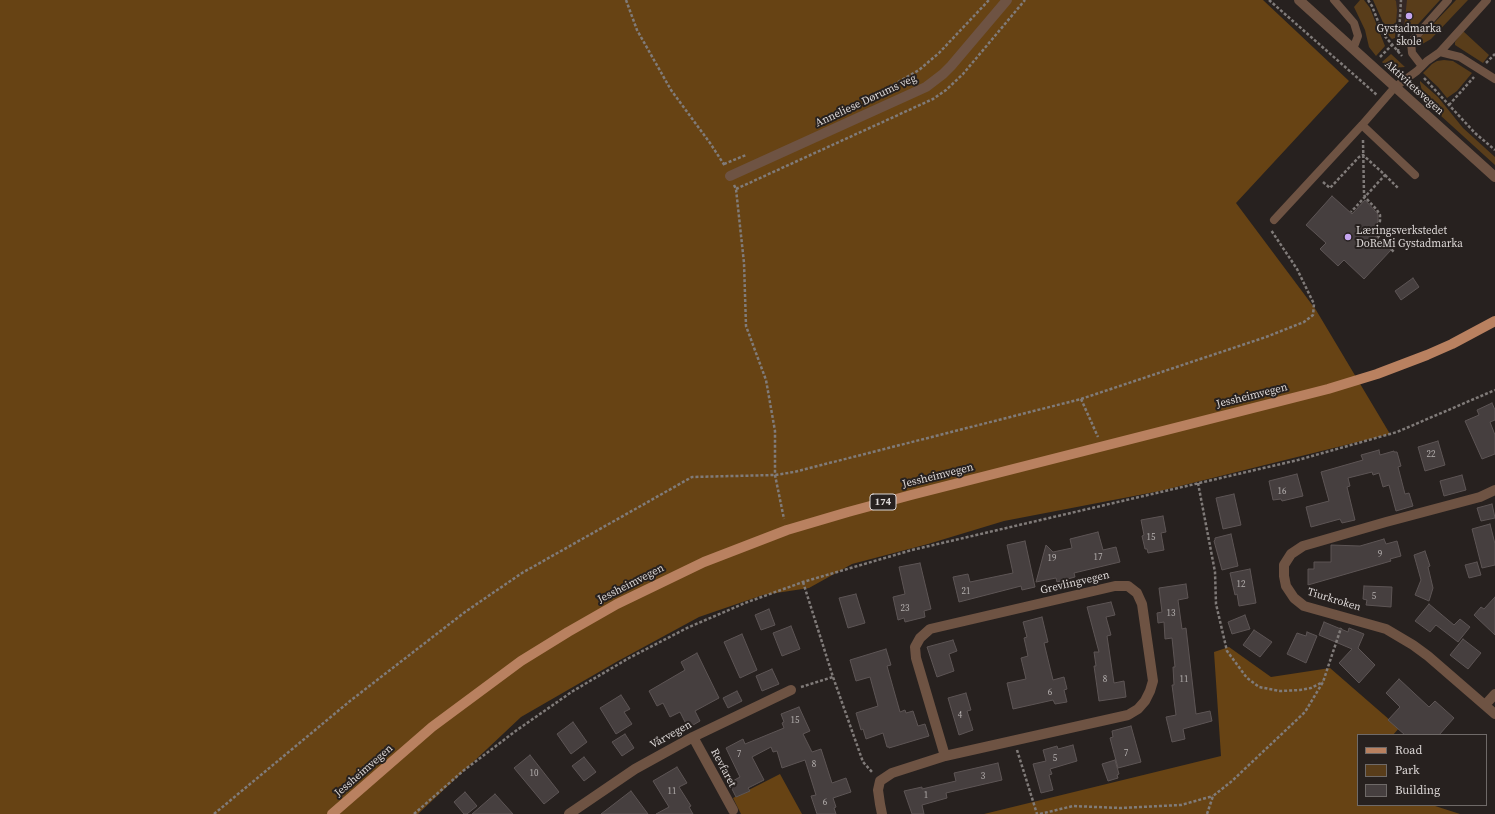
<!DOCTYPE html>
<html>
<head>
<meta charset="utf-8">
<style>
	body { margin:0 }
	#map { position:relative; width:1495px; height:814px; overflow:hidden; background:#27211f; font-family:"Source Serif 4",serif }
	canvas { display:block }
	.legend { position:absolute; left:1357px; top:734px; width:130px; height:72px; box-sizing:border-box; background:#27211f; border:1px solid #6f6a68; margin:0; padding:5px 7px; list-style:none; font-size:12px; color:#dcd7d6 }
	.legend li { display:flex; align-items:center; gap:8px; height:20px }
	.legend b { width:20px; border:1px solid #6f6a68 }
</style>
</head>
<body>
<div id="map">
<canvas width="1495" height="814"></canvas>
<ul class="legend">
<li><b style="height:5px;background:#b98160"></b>Road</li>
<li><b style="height:11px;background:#593d1a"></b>Park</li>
<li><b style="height:11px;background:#463f3f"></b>Building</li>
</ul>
</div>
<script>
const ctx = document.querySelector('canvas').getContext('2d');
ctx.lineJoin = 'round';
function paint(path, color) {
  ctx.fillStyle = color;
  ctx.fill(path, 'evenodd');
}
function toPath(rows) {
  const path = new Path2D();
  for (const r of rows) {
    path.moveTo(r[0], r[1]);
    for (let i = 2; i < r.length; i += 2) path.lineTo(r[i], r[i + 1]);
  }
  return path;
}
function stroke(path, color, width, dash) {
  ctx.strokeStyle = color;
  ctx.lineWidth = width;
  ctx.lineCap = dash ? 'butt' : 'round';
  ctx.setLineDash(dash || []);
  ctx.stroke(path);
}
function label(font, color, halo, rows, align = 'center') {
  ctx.font = font + ' "Source Serif 4",serif';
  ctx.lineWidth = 4;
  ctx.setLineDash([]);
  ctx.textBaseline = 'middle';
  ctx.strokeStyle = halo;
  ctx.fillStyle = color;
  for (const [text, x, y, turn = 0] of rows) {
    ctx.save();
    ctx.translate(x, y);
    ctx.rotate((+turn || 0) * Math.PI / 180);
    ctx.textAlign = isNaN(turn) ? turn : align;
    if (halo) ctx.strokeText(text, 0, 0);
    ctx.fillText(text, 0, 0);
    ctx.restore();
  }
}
const built = toPath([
	[1376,0,1439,0,1410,31]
]);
const green = toPath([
	[1360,0,1364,0,1370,8,1385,46,1376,56,1369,47,1365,30,1354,7],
	[1373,0,1395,0,1396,1,1397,10,1395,38,1392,39,1389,36],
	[1407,0,1440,0,1410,33,1408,34,1405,33,1404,28],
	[1456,0,1468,0,1431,39,1419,46,1417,41],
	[1463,31,1489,55,1483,63,1455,45,1455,42],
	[1391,54,1405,67,1393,68,1383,63,1382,62],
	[1444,60,1453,61,1472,73,1457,91,1447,98,1438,87,1423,73,1432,64,1437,61],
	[1420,81,1438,97,1463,128,1495,157,1495,165,1430,106,1424,99,1420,83]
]);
const forest = toPath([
	[0,0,1263,0,1349,81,1236,203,1316,310,1390,434,1160,491,1004,521,928,544,852,564,809,588,763,595,699,617,618,661,521,717,418,814,0,814],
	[1229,647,1271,677,1330,668,1399,728,1393,735,1358,735,1358,805,1432,805,1460,814,984,814,1221,756,1214,652],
	[780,774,802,814,741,814,733,798]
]);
const building = toPath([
	[1332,196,1352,214,1365,200,1378,214,1378,222,1371,232,1391,250,1364,279,1344,260,1338,266,1320,249,1326,243,1306,225,1332,196],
	[1413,278,1419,287,1401,300,1395,291,1413,278],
	[1492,403,1495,410,1495,420,1490,422,1495,435,1495,454,1482,459,1465,421,1479,415,1477,410,1492,403],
	[1438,441,1445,465,1425,471,1418,447,1438,441],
	[1379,450,1380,455,1394,451,1394,452,1397,452,1401,466,1398,467,1405,494,1409,493,1413,506,1396,511,1389,485,1383,487,1379,473,1373,475,1372,472,1348,478,1350,486,1347,487,1355,520,1342,523,1340,519,1311,527,1306,507,1329,501,1321,472,1363,460,1361,455,1379,450],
	[1297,474,1303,496,1282,501,1281,499,1273,500,1269,481,1297,474],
	[1462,475,1466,490,1444,496,1440,481,1462,475],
	[1234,494,1241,525,1223,529,1216,498,1234,494],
	[1492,504,1495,518,1481,521,1477,508,1492,504],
	[1163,516,1166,532,1161,533,1164,550,1148,553,1147,549,1145,549,1142,536,1144,535,1141,520,1163,516],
	[1490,524,1495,544,1495,565,1482,568,1472,529,1490,524],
	[1098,532,1103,550,1116,547,1120,562,1074,573,1075,577,1057,582,1056,578,1036,582,1046,545,1053,552,1072,548,1070,539,1098,532],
	[1231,534,1238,566,1222,570,1214,541,1215,540,1215,538,1231,534],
	[1384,539,1386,544,1397,541,1401,556,1390,559,1391,561,1308,585,1308,569,1314,569,1314,562,1331,562,1331,545,1360,546,1384,539],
	[1025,541,1035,587,1022,590,1021,586,959,602,953,577,968,574,970,582,1013,573,1007,545,1025,541],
	[1425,551,1430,566,1428,567,1433,588,1429,601,1415,595,1421,580,1414,555,1425,551],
	[1477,562,1481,575,1469,578,1465,565,1477,562],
	[920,563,931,609,924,611,925,617,905,622,904,618,898,620,893,597,905,594,899,567,920,563],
	[1250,569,1256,603,1239,606,1237,594,1235,595,1230,573,1250,569],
	[1186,584,1188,598,1178,600,1182,629,1186,628,1196,714,1210,711,1212,721,1183,729,1185,739,1172,742,1166,717,1176,715,1172,685,1174,685,1173,667,1175,667,1172,638,1165,639,1164,622,1158,623,1157,613,1162,612,1159,588,1186,584],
	[1364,586,1392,587,1391,607,1366,605,1367,600,1363,599,1364,586],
	[856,594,865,623,848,628,839,598,856,594],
	[1495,597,1495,635,1474,615,1481,607,1484,609,1495,597],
	[1111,602,1115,615,1106,617,1111,635,1107,636,1114,683,1124,681,1126,697,1099,701,1094,666,1096,666,1094,652,1099,652,1087,607,1111,602],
	[1429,604,1454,625,1460,619,1470,627,1458,642,1436,625,1430,632,1415,621,1429,604],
	[769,609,775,625,761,630,755,615,769,609],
	[1245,615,1250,629,1232,634,1228,622,1245,615],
	[1042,617,1048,642,1044,643,1053,680,1064,677,1067,689,1064,690,1067,702,1055,704,1053,700,1013,709,1007,683,1026,679,1021,658,1028,656,1024,638,1027,637,1023,622,1042,617],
	[1324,622,1348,632,1349,628,1364,634,1358,648,1375,665,1359,683,1339,663,1352,649,1319,635,1324,622],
	[791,626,800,649,782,656,773,633,791,626],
	[1254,630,1272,642,1260,657,1243,645,1254,630],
	[1307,632,1317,636,1306,663,1287,654,1297,633,1306,636,1307,632],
	[742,634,757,670,740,678,724,642,742,634],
	[1463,639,1481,653,1468,669,1450,655,1463,639],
	[953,640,957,651,949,654,954,671,937,677,927,647,953,640],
	[886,649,891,665,887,666,900,712,905,710,906,713,913,711,918,726,925,724,929,736,889,748,889,747,887,747,883,733,866,739,863,729,861,730,856,713,878,706,870,677,856,681,850,660,886,649],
	[697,653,719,698,695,711,700,721,688,728,680,712,670,717,663,703,657,706,649,691,685,670,681,662,697,653],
	[772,669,779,684,762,691,756,676,772,669],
	[1399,679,1429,707,1435,701,1454,718,1439,735,1405,735,1388,720,1400,707,1386,693,1399,679],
	[737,691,742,701,728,708,723,698,737,691],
	[966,693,971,710,967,711,973,730,959,735,948,698,966,693],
	[621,695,630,709,624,712,632,724,616,734,600,708,621,695],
	[799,707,810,731,803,734,812,752,821,749,832,783,846,778,851,792,833,798,836,807,834,808,836,814,817,814,811,796,816,795,805,760,782,768,777,751,773,752,771,747,752,757,764,780,748,788,750,791,736,797,729,783,740,777,726,748,743,739,745,744,784,728,782,723,784,722,781,714,799,707],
	[573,722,587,742,571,754,557,734,573,722],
	[1131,726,1141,762,1118,768,1110,738,1113,737,1112,731,1131,726],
	[625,734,634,748,622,756,612,742,625,734],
	[1073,745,1077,761,1050,769,1052,774,1049,775,1053,790,1041,793,1033,764,1046,761,1043,750,1057,746,1058,749,1073,745],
	[530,755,559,792,544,804,514,768,530,755],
	[584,757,596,772,584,781,572,766,584,757],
	[1115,760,1119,774,1117,775,1118,778,1108,781,1102,764,1115,760],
	[998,763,1002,780,946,793,947,798,922,805,924,814,912,814,904,791,922,787,922,789,956,781,954,773,998,763],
	[677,767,687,783,679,787,691,806,689,807,693,814,656,814,669,807,653,781,677,767],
	[631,791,648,814,601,814,631,791],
	[465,792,477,806,467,814,464,814,454,802,465,792],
	[495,794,513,814,472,814,495,794]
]);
const path = toPath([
	[626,0,637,30,671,90,710,143,725,166],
	[1269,0,1377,95],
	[1368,0,1372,6,1383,34,1402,56],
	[1398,52,1401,0],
	[1380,57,1392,45],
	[1486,63,1495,54],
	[1424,78,1475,133,1495,150],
	[872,97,919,70,939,53,989,0],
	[1449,105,1474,77],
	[1363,140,1364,194,1365,197,1377,210,1380,215,1380,221,1373,231,1394,252],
	[724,164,746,155],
	[1385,175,1398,188],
	[1323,182,1330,188,1359,157,1363,155,1385,175,1351,212],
	[734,185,736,189,744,263,746,326,766,380,775,431,775,475,784,519],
	[736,189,933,99,946,90,963,74,1025,0],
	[1081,399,1098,437],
	[1198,483,1215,572,1216,604,1227,651,1247,678,1259,687,1280,691,1300,690,1311,688,1323,682],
	[803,582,833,677,863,762,873,773],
	[801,687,833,677],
	[1017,750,1037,814],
	[214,814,350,701,465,612,522,573,692,477,775,475,794,472,1081,399,1266,337,1304,322,1313,315,1314,304,1297,269,1271,230],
	[414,814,463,771,517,730,573,691,629,658,687,628,745,603,803,582,912,550,1298,460,1397,432,1495,390],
	[1040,814,1073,806,1120,808,1181,805,1213,796],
	[1207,814,1213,796,1232,781,1305,712,1323,682,1341,628]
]);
const service = toPath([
	[1334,0,1354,23,1358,36,1353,49],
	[1440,52,1460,57,1495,79],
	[1422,66,1412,53,1411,42,1448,0],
	[1362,125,1415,175],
	[1274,220,1362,125,1395,87,1417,71,1427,61,1440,52,1487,0]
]);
const minor = toPath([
	[730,176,926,87,943,74,951,66,1007,0],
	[1495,490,1480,497,1386,522,1303,546,1291,554,1284,565,1284,576,1286,586,1294,598,1304,606,1386,629,1413,645,1428,656,1495,714],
	[1485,705,1495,694],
	[693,737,733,810],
	[569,814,635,769,693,737,791,690],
	[882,814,880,804,878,790,880,781,892,773,945,756,1128,715,1138,709,1145,701,1150,691,1153,681,1142,604,1137,593,1128,586,1115,586,930,629,920,638,915,647,916,658,945,756]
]);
const tertiary = toPath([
	[1299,0,1495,177]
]);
const primary = toPath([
	[332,814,432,727,521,661,568,632,617,604,704,562,787,530,848,512,911,495,1328,389,1377,374,1427,355,1452,344,1495,321]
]);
const markers = [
	[1409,16,4,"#c6a6f0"],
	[1348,237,4,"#c6a6f0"]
];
const numberNames = [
	["22",1431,455],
	["16",1282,492],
	["15",1151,538],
	["9",1380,555],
	["17",1098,558],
	["19",1052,559],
	["12",1241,585],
	["21",966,592],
	["5",1374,597],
	["23",905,609],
	["13",1171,614],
	["8",1105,680],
	["11",1184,680],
	["6",1050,693],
	["4",960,716],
	["15",795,721],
	["7",1126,754],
	["7",739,755],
	["5",1055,759],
	["8",814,765],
	["10",534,774],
	["3",983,777],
	["11",672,792],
	["1",926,796],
	["6",825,803]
];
const shields = [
	[883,502,26]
];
const shieldNames = [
	["174",883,502]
];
const poiNames = [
	["Gystadmarka",1409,29],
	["skole",1409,42],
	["Læringsverkstedet",1356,231,"left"],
	["DoReMi Gystadmarka",1356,244,"left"]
];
const streetNames = [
	["Aktivitetsvegen",1414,88,42],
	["Anneliese Dørums veg",866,101,-25],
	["Jessheimvegen",1252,396,-14],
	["Jessheimvegen",938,476,-14],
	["Grevlingvegen",1075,583,-13],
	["Jessheimvegen",631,584,-27],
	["Tiurkroken",1334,600,17],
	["Vårvegen",671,735,-29],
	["Revfaret",723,768,62],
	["Jessheimvegen",364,771,-41]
];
paint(built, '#342825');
paint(green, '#593d1a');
paint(forest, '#674314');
paint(building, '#463f3f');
stroke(building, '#5d5555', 1);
stroke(path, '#807b79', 2.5, [3, 2]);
stroke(service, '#6e5343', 8);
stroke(minor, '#6e5343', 10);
stroke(tertiary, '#6e5343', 10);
stroke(primary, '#b98160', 10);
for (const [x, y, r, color] of markers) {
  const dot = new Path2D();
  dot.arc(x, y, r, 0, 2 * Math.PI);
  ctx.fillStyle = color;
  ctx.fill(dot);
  stroke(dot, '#27211f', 1.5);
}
label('9px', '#b6b1b0', null, numberNames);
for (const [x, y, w] of shields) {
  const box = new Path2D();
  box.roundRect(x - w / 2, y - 8, w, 16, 3);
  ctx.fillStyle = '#27211f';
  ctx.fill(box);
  stroke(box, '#dcd7d6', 1);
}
label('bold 10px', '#dcd7d6', null, shieldNames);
label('11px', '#dcd7d6', '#27211f', poiNames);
label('11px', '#dcd7d6', '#27211f', streetNames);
</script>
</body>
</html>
